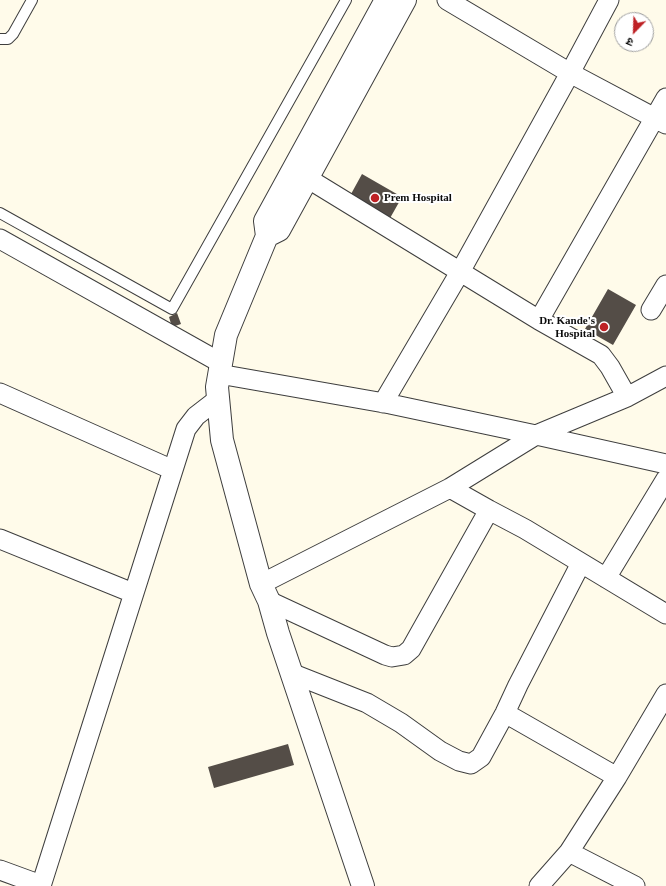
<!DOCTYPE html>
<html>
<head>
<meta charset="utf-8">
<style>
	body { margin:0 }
	#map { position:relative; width:666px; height:886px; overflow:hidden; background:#fffbea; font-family:"Times New Roman","Noto Sans Devanagari",serif }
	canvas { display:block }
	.north { position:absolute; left:614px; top:12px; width:40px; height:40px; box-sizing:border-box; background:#fff; border:1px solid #9d9d9d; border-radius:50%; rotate:203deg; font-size:11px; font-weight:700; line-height:16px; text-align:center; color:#0b0b0b }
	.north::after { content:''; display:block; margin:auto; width:14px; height:18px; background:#be2125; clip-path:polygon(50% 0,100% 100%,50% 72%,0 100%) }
</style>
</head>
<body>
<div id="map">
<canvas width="666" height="886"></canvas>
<div class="north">उ</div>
</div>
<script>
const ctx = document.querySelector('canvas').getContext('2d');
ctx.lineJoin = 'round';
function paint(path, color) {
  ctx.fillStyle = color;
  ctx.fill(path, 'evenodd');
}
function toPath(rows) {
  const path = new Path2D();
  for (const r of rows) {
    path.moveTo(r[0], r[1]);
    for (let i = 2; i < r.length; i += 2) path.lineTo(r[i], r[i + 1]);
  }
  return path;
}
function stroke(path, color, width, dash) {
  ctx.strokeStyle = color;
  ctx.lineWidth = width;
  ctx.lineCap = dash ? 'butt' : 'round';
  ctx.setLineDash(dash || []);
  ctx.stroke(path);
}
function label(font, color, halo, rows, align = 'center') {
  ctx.font = font + ' "Times New Roman",serif';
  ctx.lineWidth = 4;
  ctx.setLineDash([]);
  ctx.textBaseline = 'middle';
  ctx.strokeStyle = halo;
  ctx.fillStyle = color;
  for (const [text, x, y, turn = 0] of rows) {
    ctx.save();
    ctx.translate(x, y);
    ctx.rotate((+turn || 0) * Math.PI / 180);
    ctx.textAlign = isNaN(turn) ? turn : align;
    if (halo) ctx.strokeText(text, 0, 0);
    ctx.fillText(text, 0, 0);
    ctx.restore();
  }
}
const building = toPath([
	[362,174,402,197,385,227,345,205],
	[608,289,636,305,613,345,585,329],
	[177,313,181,324,172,327,169,317],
	[288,744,294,765,214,788,208,767]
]);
const service = toPath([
	[0,39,8,39,13,34,32,0],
	[0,213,172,309,346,0]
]);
const minor = toPath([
	[447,0,570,73,666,124],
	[307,178,539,320,601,355,610,367,627,397],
	[0,239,221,363],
	[651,310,666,285],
	[539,320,666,98],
	[219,374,390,404,536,435,666,464],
	[0,393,173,470],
	[383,403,460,272,570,73,609,0],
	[450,488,489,510,525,529,666,614],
	[0,539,133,593],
	[606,578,666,479],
	[261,584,450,488,536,435,627,397,666,376],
	[269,601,385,655,392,657,404,655,411,649,489,510],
	[291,673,367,703,401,723,440,751,459,761,471,764,481,757,505,713,518,685,581,563],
	[505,713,617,777],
	[569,852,635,886],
	[0,870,41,885],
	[41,886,186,429,196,416,218,399],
	[539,886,569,852,617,777,666,694]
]);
const tertiary = toPath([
	[267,236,279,230,405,0],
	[363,886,278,633,269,601,261,584,222,440,217,387,226,335,267,236,265,221,386,0]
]);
const markers = [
	[375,198,5,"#be2125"],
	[604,327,5,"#be2125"]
];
const poiNames = [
	["Prem Hospital",384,198],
	["Dr. Kande's",595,321,"right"],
	["Hospital",595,334,"right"]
];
paint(building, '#544d47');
stroke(service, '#3e3e3e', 12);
stroke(minor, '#3e3e3e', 21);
stroke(tertiary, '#3e3e3e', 24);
stroke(service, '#fff', 10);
stroke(minor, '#fff', 19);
stroke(tertiary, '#fff', 22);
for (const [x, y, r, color] of markers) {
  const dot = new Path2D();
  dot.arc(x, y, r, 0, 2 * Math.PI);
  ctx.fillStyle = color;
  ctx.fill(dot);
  stroke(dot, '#fff', 1.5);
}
label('bold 11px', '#0b0b0b', '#fff', poiNames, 'left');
</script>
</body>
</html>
